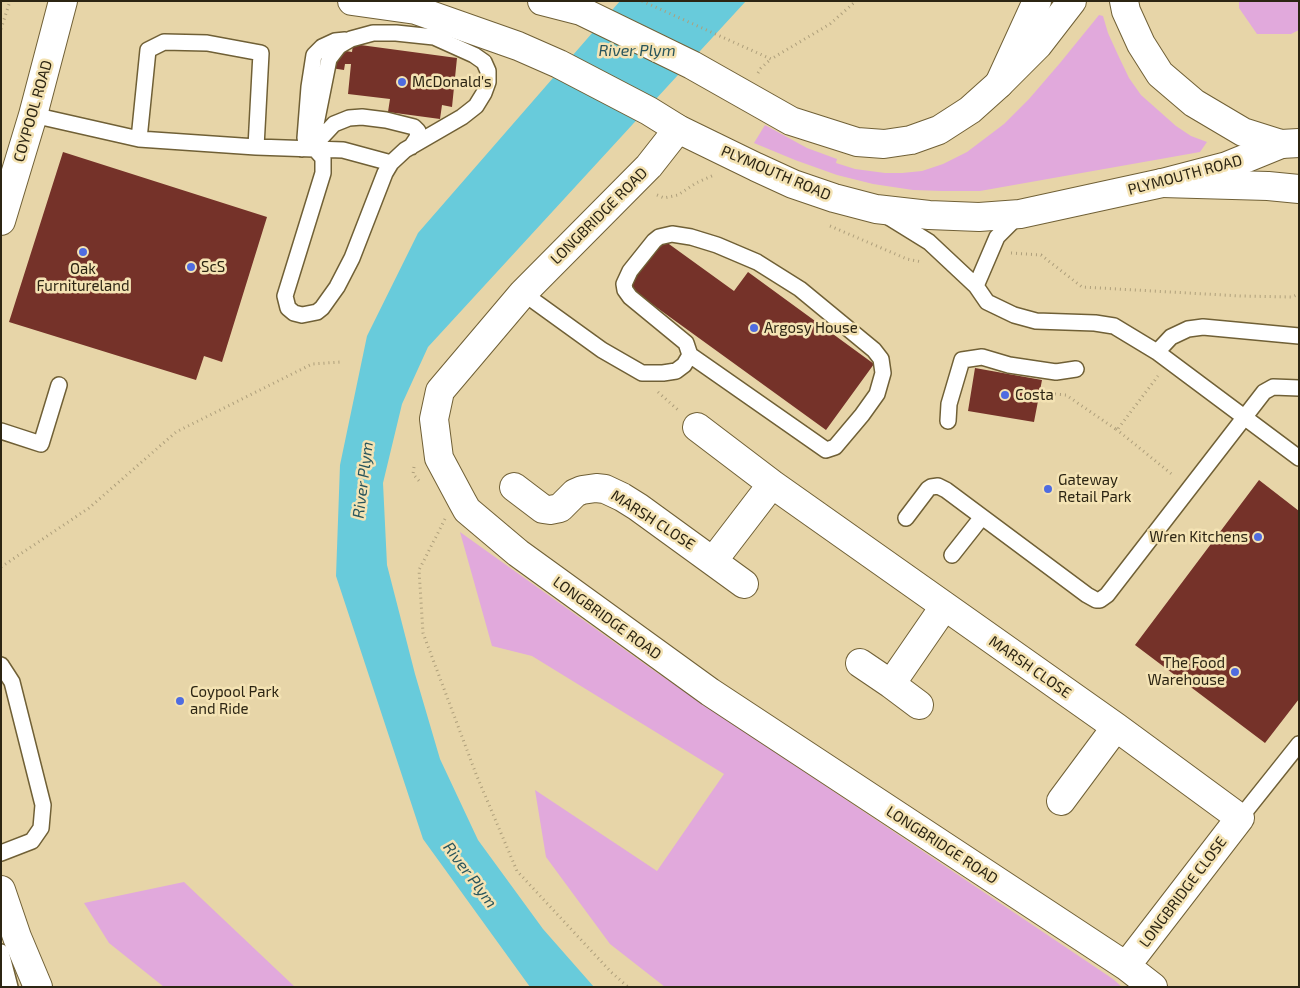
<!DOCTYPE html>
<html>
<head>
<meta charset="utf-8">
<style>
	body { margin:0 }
	#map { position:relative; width:1300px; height:988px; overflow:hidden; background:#e7d5a8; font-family:"Exo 2",sans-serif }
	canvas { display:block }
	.frame { position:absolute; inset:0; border:2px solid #2c2513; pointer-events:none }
</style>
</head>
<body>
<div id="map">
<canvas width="1300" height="988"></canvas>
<div class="frame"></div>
</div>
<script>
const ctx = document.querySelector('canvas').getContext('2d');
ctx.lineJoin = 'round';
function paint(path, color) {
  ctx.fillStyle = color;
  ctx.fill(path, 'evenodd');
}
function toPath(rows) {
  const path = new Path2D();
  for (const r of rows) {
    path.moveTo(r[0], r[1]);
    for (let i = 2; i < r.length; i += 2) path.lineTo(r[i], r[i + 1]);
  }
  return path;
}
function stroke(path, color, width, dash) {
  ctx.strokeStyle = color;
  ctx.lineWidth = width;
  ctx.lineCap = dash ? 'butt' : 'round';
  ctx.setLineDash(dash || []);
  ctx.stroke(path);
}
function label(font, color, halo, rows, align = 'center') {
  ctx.font = font + ' "Exo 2",sans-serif';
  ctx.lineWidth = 5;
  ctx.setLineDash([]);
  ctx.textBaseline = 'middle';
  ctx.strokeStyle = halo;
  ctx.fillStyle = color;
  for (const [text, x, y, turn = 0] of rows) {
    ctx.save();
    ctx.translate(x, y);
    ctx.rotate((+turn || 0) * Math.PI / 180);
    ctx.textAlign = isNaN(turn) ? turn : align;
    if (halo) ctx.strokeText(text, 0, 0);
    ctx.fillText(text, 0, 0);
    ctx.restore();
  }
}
const green = toPath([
	[1239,1,1299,1,1299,30,1291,34,1257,34,1239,8],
	[1099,15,1103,16,1108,33,1118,55,1129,78,1141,95,1176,126,1191,136,1207,142,1200,152,980,191,942,191,913,190,873,184,837,175,795,160,754,143,765,125,807,148,837,159,836,163,855,169,885,173,902,173,922,171,943,164,967,152,1004,124,1029,99,1060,63],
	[460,532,656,672,1113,979,1122,987,665,987,610,944,546,857,535,790,657,871,724,774,532,656,492,646],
	[184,882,295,987,164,987,109,943,84,903]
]);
const water = toPath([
	[620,1,746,1,428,347,402,404,383,483,387,565,415,674,440,759,478,840,543,929,594,987,530,987,423,839,336,576,340,465,367,336,418,233]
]);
const building = toPath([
	[353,44,457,58,452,107,442,105,440,119,388,112,390,99,348,94,351,64,345,64,344,70,331,68,340,50,352,52],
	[63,152,267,217,222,362,204,356,196,380,9,322],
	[662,239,734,291,748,272,874,364,826,430,627,286],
	[975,368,1042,380,1034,422,968,411],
	[1259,480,1299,511,1299,699,1265,743,1135,645]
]);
const path = toPath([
	[642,1,771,59,830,24,856,1],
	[1,29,10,1],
	[758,73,761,68,771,59],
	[657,195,664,198,678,195,696,183,714,175],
	[830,226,907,259,922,262],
	[1011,253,1041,255,1082,287,1241,296,1292,297,1299,294],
	[658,392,678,410],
	[1045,393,1066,395,1117,430,1158,376],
	[1116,429,1174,476],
	[414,467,413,474,421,483],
	[445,519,419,570,423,633,476,774,517,871,611,972,628,987],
	[1,567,89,508,176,432,312,364,341,362]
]);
const lane = toPath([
	[33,115,139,139,256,147,343,150,391,163],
	[305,138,309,87,314,55,322,47,335,41,345,40],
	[139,139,148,50,164,42,207,43,261,53,256,147],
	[302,149,312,134,316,124,329,59,339,46,351,39,373,33,396,33,434,37,474,55,484,62,488,71,488,82,484,93,476,106,462,117,405,150,391,163,385,173,352,258,337,287,322,308,317,312,302,315,294,313,288,308,285,296,323,173,323,158,315,149],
	[315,149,321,138,334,124,349,118,362,117,386,120,414,127,418,131,417,138,411,147],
	[887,216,929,242,976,286,987,302,1014,315,1036,321,1095,323,1114,326,1157,352,1171,337,1188,329,1203,327,1299,336],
	[976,286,997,237,1019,215],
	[523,293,602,350,642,373,663,373,676,371,684,365,690,355,686,343,630,297,625,290,624,284,630,271,654,241,659,237,672,234,691,237,717,245,757,262,800,289,874,350,881,359,883,373,877,394,862,415,835,447,826,450,690,355],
	[1157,352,1299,458],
	[948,421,949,404,962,360,982,357,1009,365,1056,372,1076,369],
	[1,431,41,444,59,385],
	[906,518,928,489,931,487,938,486,946,490,1087,595,1096,600,1100,600,1107,595,1264,392,1273,387,1299,388],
	[952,555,982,517],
	[1,665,12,682,43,805,41,828,32,841,1,853],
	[1240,818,1299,744],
	[1,952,10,987]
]);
const street = toPath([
	[678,129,649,166,523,293,440,391,434,419,439,458,462,501,467,510,518,553,710,692,1126,966,1153,987],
	[1,221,33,115,63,1],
	[697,427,772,484,1116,727,1240,818,1126,966],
	[514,487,543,509,550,510,560,508,575,493,582,490,596,488,605,489,622,497,638,507,744,584],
	[713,561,772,484],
	[860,663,891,684,944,607],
	[891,684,919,705],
	[1061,801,1116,727],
	[1,890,17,937,38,987]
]);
const secondary = toPath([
	[352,1,416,10,518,46,559,64,649,111,678,129,756,167,793,184,834,198,876,209,929,215,979,217,1020,214,1162,183,1227,166,1281,144],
	[542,1,581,11,692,65,791,121,857,142,884,144,911,140,939,130,970,110,999,84,1038,45,1072,1]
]);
const primary = toPath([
	[1124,1,1126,11,1141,44,1160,74,1194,103,1243,132,1281,144,1299,143]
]);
const highway = toPath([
	[999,84,1037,1],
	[1162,183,1268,186,1299,189]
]);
const markers = [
	[402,82,5,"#4f6ce0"],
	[83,252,5,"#4f6ce0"],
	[191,267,5,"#4f6ce0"],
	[754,328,5,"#4f6ce0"],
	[1005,395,5,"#4f6ce0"],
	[1048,489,5,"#4f6ce0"],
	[1258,537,5,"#4f6ce0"],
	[1235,672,5,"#4f6ce0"],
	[180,701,5,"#4f6ce0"]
];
const poiNames = [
	["McDonald's",412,82],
	["ScS",201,267],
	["Oak",83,269,"center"],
	["Furnitureland",83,286,"center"],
	["Argosy House",764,328],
	["Costa",1015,395],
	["Gateway",1058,480],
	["Retail Park",1058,497],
	["Wren Kitchens",1248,537,"right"],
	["The Food",1225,663,"right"],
	["Warehouse",1225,680,"right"],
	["Coypool Park",190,692],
	["and Ride",190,709]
];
const streetNames = [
	["COYPOOL ROAD",33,111,-74],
	["PLYMOUTH ROAD",776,173,23],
	["PLYMOUTH ROAD",1185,175,-15],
	["LONGBRIDGE ROAD",599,216,-45],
	["MARSH CLOSE",653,520,33],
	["LONGBRIDGE ROAD",607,618,36],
	["MARSH CLOSE",1030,667,35],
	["LONGBRIDGE ROAD",942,845,33],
	["LONGBRIDGE CLOSE",1183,892,-53]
];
const waterNames = [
	["River Plym",637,51],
	["River Plym",363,480,-83],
	["River Plym",470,875,53]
];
paint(green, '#e1a9dc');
paint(water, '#68cbdb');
paint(building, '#753229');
stroke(lane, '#706036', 18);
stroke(street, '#706036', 30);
stroke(secondary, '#706036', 30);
stroke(primary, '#706036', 30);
stroke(highway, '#706036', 30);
stroke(path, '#ae9f7b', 3, [1, 4]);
stroke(lane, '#fff', 15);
stroke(street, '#fff', 28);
stroke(secondary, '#fff', 28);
stroke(primary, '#fff', 28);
stroke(highway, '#fff', 28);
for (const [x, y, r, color] of markers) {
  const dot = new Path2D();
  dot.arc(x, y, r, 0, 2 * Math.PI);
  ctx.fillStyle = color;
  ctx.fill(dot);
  stroke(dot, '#f4e3b4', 2);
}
label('15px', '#2c2513', '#f4e3b4', poiNames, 'left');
label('15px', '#2c2513', '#f4e3b4', streetNames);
label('italic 16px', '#29555c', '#f4e3b4', waterNames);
</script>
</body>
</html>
